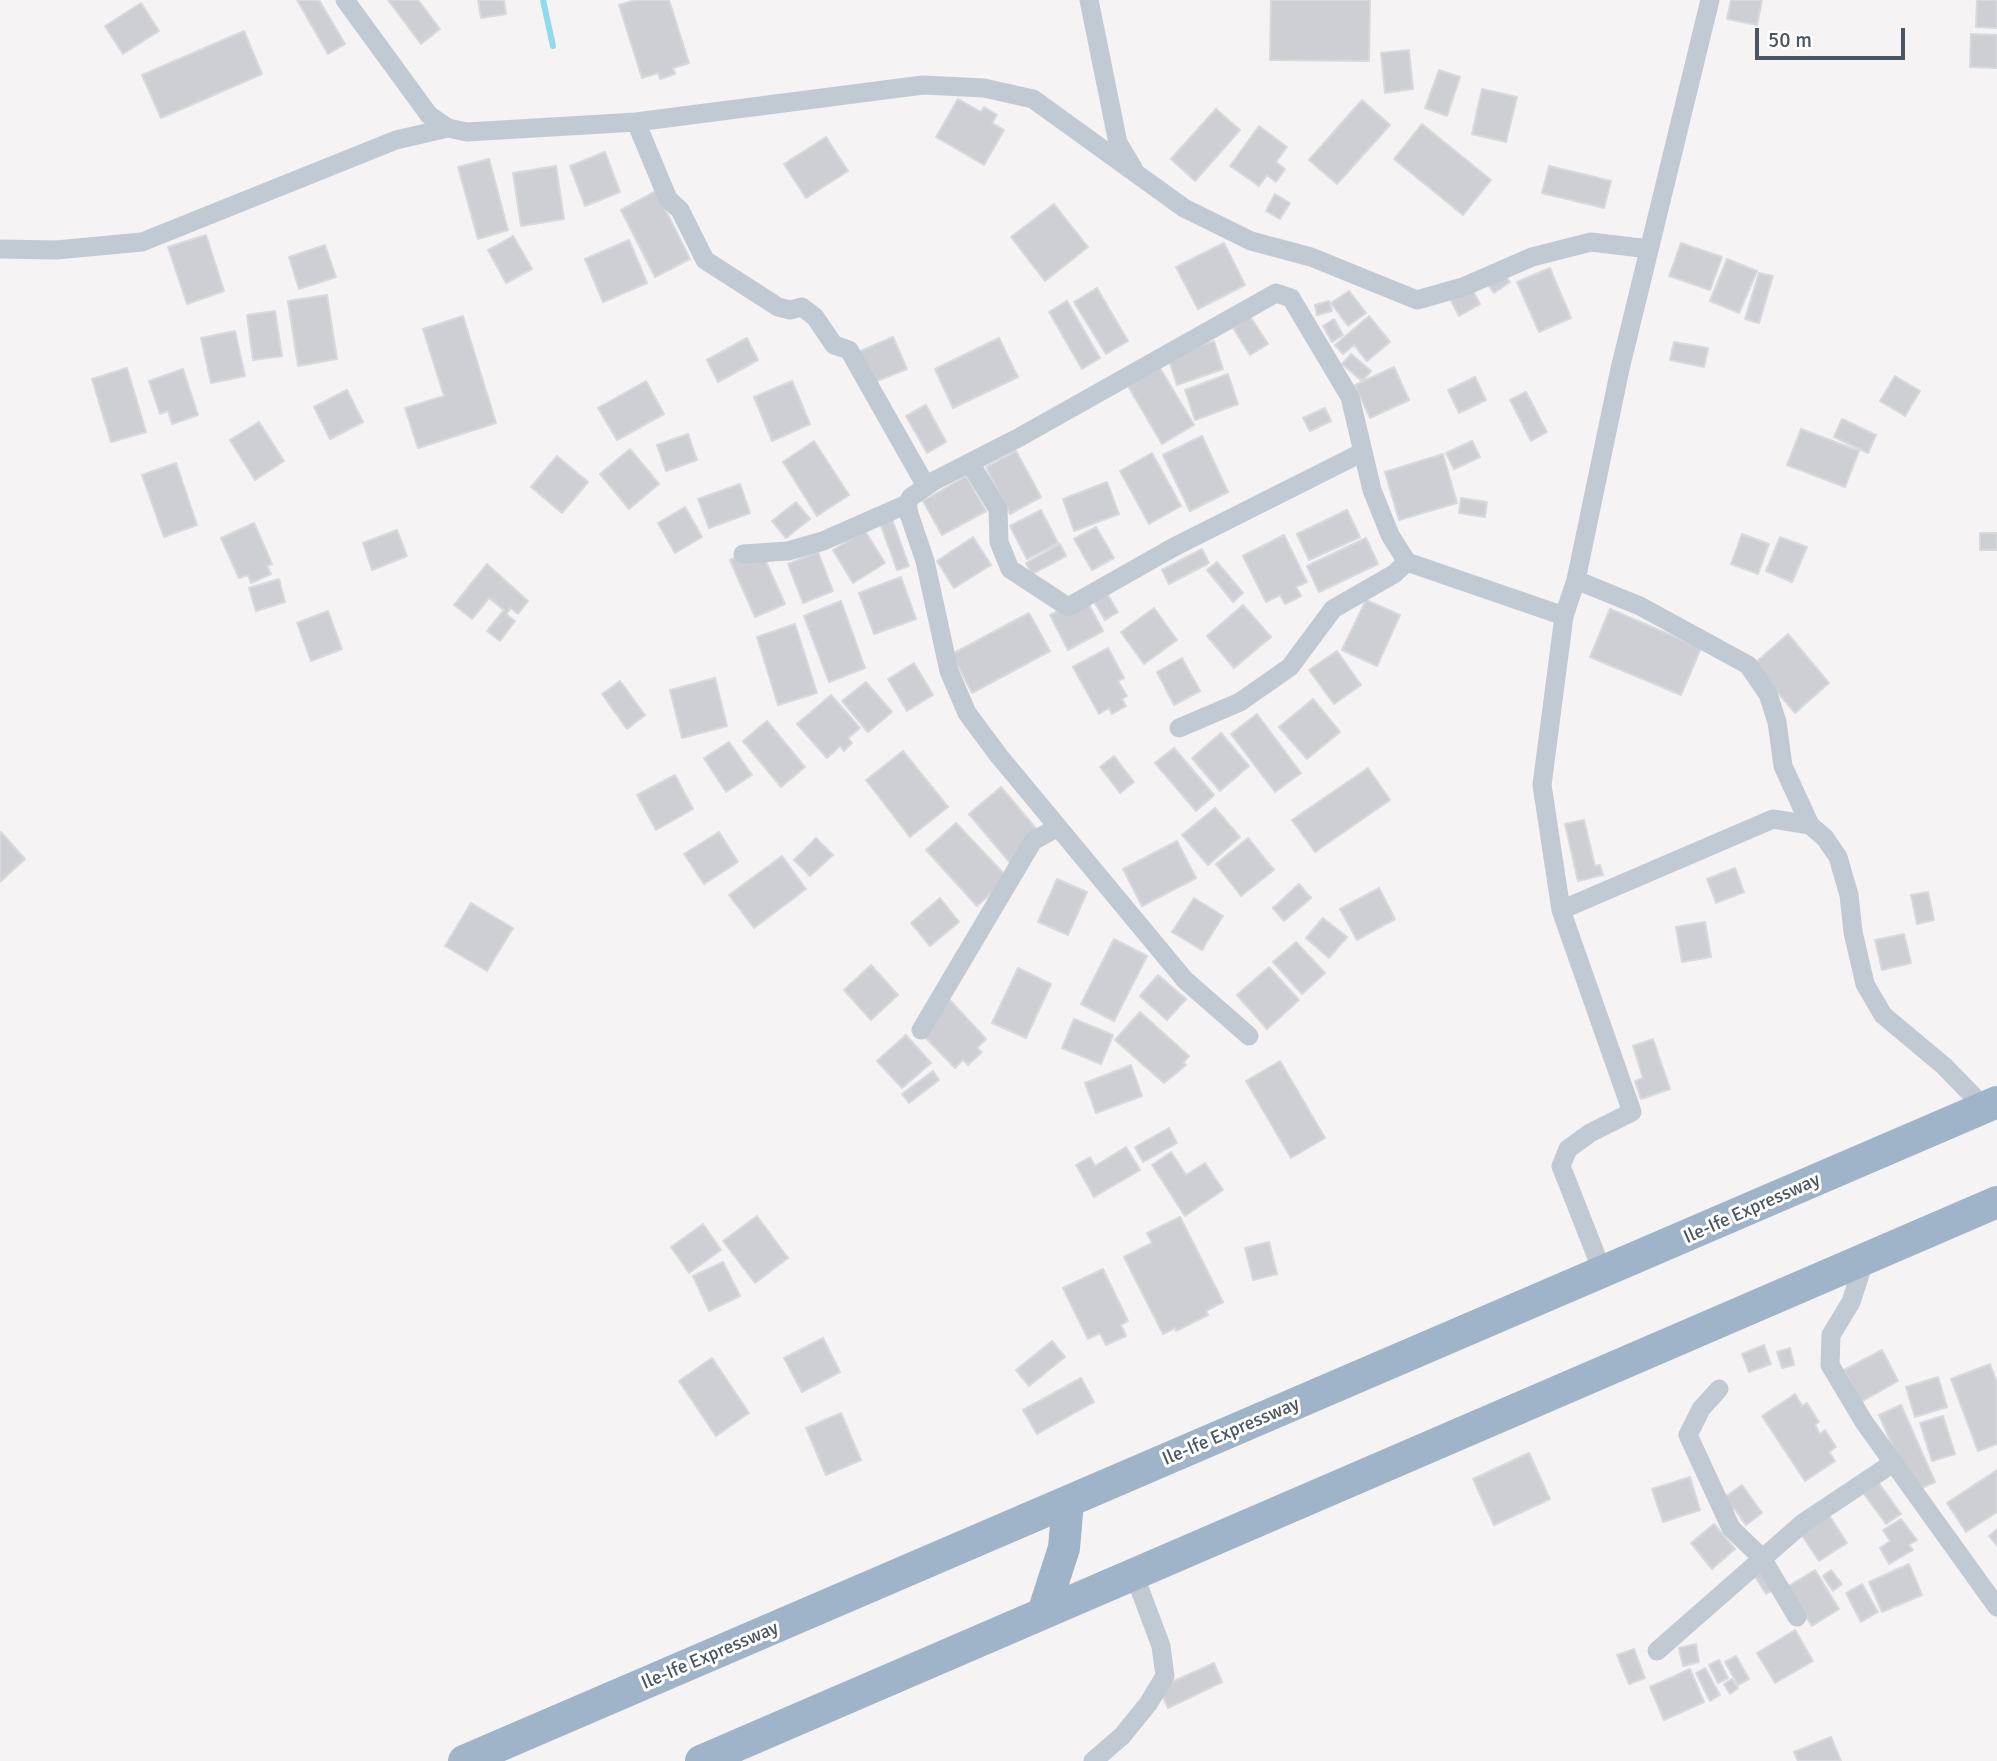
<!DOCTYPE html>
<html>
<head>
<meta charset="utf-8">
<style>
	body { margin:0 }
	#map { position:relative; width:1997px; height:1761px; overflow:hidden; background:#f5f3f3; font-family:Signika,sans-serif }
	canvas { display:block }
	.scale { position:absolute; left:1755px; top:28px; width:150px; height:32px; box-sizing:border-box; border:4px solid #4a5661; border-top:0; padding-left:9px; font-size:21px; line-height:24px; white-space:nowrap; color:#4a5661; -webkit-text-stroke:5px #fff; paint-order:stroke }
</style>
</head>
<body>
<div id="map">
<canvas width="1997" height="1761"></canvas>
<div class="scale">50 m</div>
</div>
<script>
const ctx = document.querySelector('canvas').getContext('2d');
ctx.lineJoin = 'round';
function toPath(rows) {
  const path = new Path2D();
  for (const r of rows) {
    path.moveTo(r[0], r[1]);
    for (let i = 2; i < r.length; i += 2) path.lineTo(r[i], r[i + 1]);
  }
  return path;
}
function stroke(path, color, width, dash) {
  ctx.strokeStyle = color;
  ctx.lineWidth = width;
  ctx.lineCap = dash ? 'butt' : 'round';
  ctx.setLineDash(dash || []);
  ctx.stroke(path);
}
function paint(path, color) {
  ctx.fillStyle = color;
  ctx.fill(path, 'evenodd');
}
function label(font, color, halo, rows, align = 'center') {
  ctx.font = font + ' Signika,sans-serif';
  ctx.lineWidth = 6;
  ctx.setLineDash([]);
  ctx.textBaseline = 'middle';
  ctx.strokeStyle = halo;
  ctx.fillStyle = color;
  for (const [text, x, y, turn = 0] of rows) {
    ctx.save();
    ctx.translate(x, y);
    ctx.rotate((+turn || 0) * Math.PI / 180);
    ctx.textAlign = isNaN(turn) ? turn : align;
    if (halo) ctx.strokeText(text, 0, 0);
    ctx.fillText(text, 0, 0);
    ctx.restore();
  }
}
const stream = toPath([
	[543,0,553,46]
]);
const building = toPath([
	[297,0,319,0,345,44,328,54,297,0],
	[388,0,418,0,440,29,421,44,388,0],
	[478,0,504,0,506,14,481,18,478,0],
	[635,0,669,0,689,63,673,68,675,74,660,79,658,73,642,78,619,5,635,0],
	[1271,0,1370,0,1369,61,1270,60,1271,0],
	[1731,0,1762,0,1757,25,1727,19,1731,0],
	[1977,0,1997,0,1997,28,1976,27,1977,0],
	[141,3,159,31,123,54,105,26,141,3],
	[244,31,262,74,161,118,142,75,244,31],
	[1971,34,1997,35,1997,68,1970,67,1971,34],
	[1409,50,1413,89,1385,93,1381,53,1409,50],
	[1439,70,1460,77,1447,116,1425,108,1439,70],
	[1482,89,1517,97,1506,142,1472,134,1482,89],
	[958,99,981,112,984,107,997,115,992,123,1004,130,984,165,936,137,958,99],
	[1362,100,1390,125,1337,184,1309,160,1362,100],
	[1216,109,1240,130,1195,181,1171,159,1216,109],
	[1422,124,1491,180,1463,215,1394,159,1422,124],
	[1259,126,1287,147,1276,162,1285,169,1276,182,1267,175,1259,186,1230,166,1259,126],
	[826,137,848,171,806,198,784,164,826,137],
	[605,152,620,192,585,206,570,166,605,152],
	[489,159,508,230,478,239,458,167,489,159],
	[556,166,564,219,521,226,513,173,556,166],
	[1549,166,1611,181,1604,208,1542,193,1549,166],
	[656,191,690,259,655,277,621,210,656,191],
	[1275,194,1290,203,1280,219,1266,211,1275,194],
	[1054,204,1088,247,1045,281,1011,237,1054,204],
	[206,235,224,291,187,304,168,247,206,235],
	[513,236,532,269,506,283,488,250,513,236],
	[629,240,647,283,603,302,585,259,629,240],
	[1224,243,1245,285,1198,309,1176,267,1224,243],
	[1681,243,1722,257,1710,290,1669,276,1681,243],
	[325,245,336,277,299,289,289,257,325,245],
	[1727,259,1757,271,1739,313,1710,301,1727,259],
	[1496,264,1510,282,1494,293,1481,275,1496,264],
	[1550,268,1571,318,1539,332,1517,282,1550,268],
	[1759,273,1773,276,1759,323,1745,319,1759,273],
	[1466,278,1480,304,1459,316,1445,289,1466,278],
	[1097,288,1128,341,1106,354,1074,302,1097,288],
	[1349,291,1366,313,1348,326,1331,303,1349,291],
	[327,295,337,359,298,366,288,301,327,295],
	[1067,301,1100,358,1082,369,1049,312,1067,301],
	[1329,301,1332,311,1317,315,1315,305,1329,301],
	[275,311,282,356,253,360,247,315,275,311],
	[463,316,496,423,418,448,405,408,444,396,423,329,463,316],
	[1250,316,1268,344,1250,355,1233,328,1250,316],
	[1369,316,1390,342,1367,361,1354,345,1343,354,1335,345,1369,316],
	[1334,319,1343,335,1332,342,1323,326,1334,319],
	[235,331,245,376,211,383,201,338,235,331],
	[893,337,907,369,869,384,856,353,893,337],
	[747,338,758,360,718,382,707,360,747,338],
	[999,338,1018,377,953,408,935,369,999,338],
	[1214,341,1223,369,1177,385,1168,357,1214,341],
	[1674,342,1708,348,1704,367,1670,360,1674,342],
	[1351,354,1371,371,1362,381,1342,364,1351,354],
	[1394,367,1409,400,1370,418,1355,385,1394,367],
	[127,368,146,432,111,442,92,379,127,368],
	[1160,368,1194,425,1162,444,1128,386,1160,368],
	[183,369,198,415,172,424,168,411,160,414,149,381,183,369],
	[1228,374,1238,404,1195,420,1185,390,1228,374],
	[1895,376,1920,391,1905,416,1880,401,1895,376],
	[1475,377,1486,400,1459,413,1448,390,1475,377],
	[646,381,664,414,617,440,598,408,646,381],
	[792,381,810,424,772,441,754,397,792,381],
	[347,390,363,422,330,439,314,407,347,390],
	[1526,392,1547,432,1531,441,1510,400,1526,392],
	[926,405,946,442,927,453,906,416,926,405],
	[1325,408,1331,421,1310,431,1303,418,1325,408],
	[1842,419,1876,435,1868,453,1834,437,1842,419],
	[259,422,284,461,255,480,230,440,259,422],
	[1801,429,1859,451,1845,487,1787,465,1801,429],
	[688,434,697,460,666,471,657,445,688,434],
	[1202,436,1228,492,1190,511,1163,455,1202,436],
	[814,441,849,495,817,516,783,462,814,441],
	[1472,441,1480,457,1454,469,1446,453,1472,441],
	[630,449,659,484,629,509,600,474,630,449],
	[1016,451,1041,497,1010,514,986,467,1016,451],
	[1152,453,1181,506,1149,524,1120,471,1152,453],
	[1443,454,1457,503,1399,520,1385,472,1443,454],
	[557,456,588,482,562,513,531,487,557,456],
	[176,463,197,525,164,537,142,475,176,463],
	[966,476,986,511,942,535,923,501,966,476],
	[1107,482,1119,514,1074,531,1063,499,1107,482],
	[740,484,750,513,709,528,698,499,740,484],
	[1461,498,1487,502,1485,517,1459,513,1461,498],
	[796,502,810,519,786,538,772,521,796,502],
	[685,507,702,537,675,553,658,523,685,507],
	[1041,510,1058,543,1027,559,1010,526,1041,510],
	[1347,510,1360,537,1309,560,1297,534,1347,510],
	[892,519,909,566,897,570,880,523,892,519],
	[254,523,272,564,267,566,271,574,251,583,248,575,239,578,221,538,254,523],
	[1096,527,1114,558,1092,570,1074,539,1096,527],
	[397,530,407,556,372,570,363,543,397,530],
	[865,531,885,563,853,583,833,550,865,531],
	[1980,533,1997,533,1997,550,1980,550,1980,533],
	[1742,534,1769,544,1758,574,1731,564,1742,534],
	[1284,535,1307,582,1296,587,1301,596,1285,604,1280,595,1266,602,1243,556,1284,535],
	[973,537,991,565,954,588,937,561,973,537],
	[1780,537,1807,547,1792,582,1766,571,1780,537],
	[1366,538,1378,564,1319,592,1307,566,1366,538],
	[1060,544,1066,556,1032,574,1026,563,1060,544],
	[759,546,785,604,755,617,730,560,759,546],
	[1202,549,1209,563,1169,584,1162,570,1202,549],
	[818,552,833,591,803,603,788,564,818,552],
	[1217,562,1243,593,1233,602,1207,570,1217,562],
	[487,564,528,601,518,614,511,608,506,614,515,621,500,641,487,631,504,610,489,598,472,619,454,605,487,564],
	[901,577,916,619,874,634,859,593,901,577],
	[279,579,285,602,256,611,249,588,279,579],
	[1103,587,1118,612,1105,620,1090,595,1103,587],
	[1085,597,1103,631,1068,650,1050,615,1085,597],
	[1366,600,1400,615,1377,666,1342,650,1366,600],
	[841,601,865,668,829,682,804,616,841,601],
	[1243,605,1271,637,1234,668,1207,636,1243,605],
	[1154,608,1177,640,1144,664,1121,632,1154,608],
	[1610,609,1701,648,1681,695,1590,657,1610,609],
	[328,611,342,649,311,661,297,623,328,611],
	[1029,613,1050,651,972,693,952,654,1029,613],
	[795,624,817,693,778,705,757,637,795,624],
	[1788,634,1829,683,1795,713,1754,664,1788,634],
	[1108,648,1124,678,1118,681,1127,696,1122,699,1126,706,1112,714,1109,708,1099,714,1073,667,1108,648],
	[1337,651,1361,685,1334,704,1309,670,1337,651],
	[1182,658,1200,691,1174,705,1157,672,1182,658],
	[914,663,933,695,907,711,888,679,914,663],
	[715,678,727,726,682,738,670,690,715,678],
	[620,681,645,715,627,729,602,694,620,681],
	[866,682,892,712,868,732,842,701,866,682],
	[831,695,860,728,848,738,852,743,844,751,840,746,827,758,797,724,831,695],
	[1313,699,1340,732,1307,759,1279,727,1313,699],
	[1257,714,1301,773,1275,792,1231,734,1257,714],
	[767,721,805,767,781,787,743,741,767,721],
	[1221,733,1249,766,1220,791,1192,758,1221,733],
	[729,742,752,775,726,792,704,758,729,742],
	[1174,748,1214,795,1196,811,1155,763,1174,748],
	[903,751,948,807,910,837,866,780,903,751],
	[1114,756,1134,782,1120,793,1100,767,1114,756],
	[1368,768,1390,800,1315,852,1292,820,1368,768],
	[675,775,693,809,656,830,637,795,675,775],
	[1001,787,1044,838,1012,865,969,814,1001,787],
	[1215,808,1240,837,1208,865,1182,835,1215,808],
	[1584,820,1595,866,1600,865,1603,875,1578,881,1565,824,1584,820],
	[956,823,1008,878,977,906,926,850,956,823],
	[1,832,25,859,0,882,0,834,1,832],
	[719,832,738,862,704,884,684,854,719,832],
	[816,838,833,855,810,876,794,860,816,838],
	[1248,838,1274,870,1241,896,1216,864,1248,838],
	[1177,841,1196,878,1142,906,1123,869,1177,841],
	[782,856,806,889,754,928,729,895,782,856],
	[1735,868,1744,892,1716,903,1707,879,1735,868],
	[1057,879,1087,892,1068,935,1038,922,1057,879],
	[1299,884,1311,898,1284,921,1273,908,1299,884],
	[1379,888,1395,919,1357,940,1340,909,1379,888],
	[1928,892,1934,920,1917,924,1911,895,1928,892],
	[940,898,959,922,930,946,911,923,940,898],
	[1194,898,1223,916,1202,950,1172,932,1194,898],
	[471,903,513,928,487,971,445,946,471,903],
	[1323,918,1347,937,1329,958,1306,938,1323,918],
	[1705,922,1711,957,1682,962,1676,927,1705,922],
	[1904,934,1911,963,1882,970,1875,940,1904,934],
	[1114,939,1147,956,1114,1021,1081,1004,1114,939],
	[1296,942,1325,973,1302,994,1273,962,1296,942],
	[871,965,898,995,871,1020,844,990,871,965],
	[1269,967,1299,1000,1267,1029,1237,995,1269,967],
	[1018,968,1051,984,1026,1038,992,1023,1018,968],
	[1158,975,1186,999,1167,1020,1140,996,1158,975],
	[949,999,986,1039,977,1048,982,1052,968,1065,963,1060,955,1068,917,1029,949,999],
	[1140,1012,1189,1056,1183,1063,1186,1065,1164,1083,1115,1040,1140,1012],
	[1074,1019,1113,1035,1101,1064,1062,1048,1074,1019],
	[906,1035,931,1063,902,1088,877,1061,906,1035],
	[1653,1039,1670,1089,1641,1099,1635,1081,1643,1078,1633,1046,1653,1039],
	[1280,1061,1325,1138,1291,1158,1246,1081,1280,1061],
	[1131,1065,1142,1096,1096,1113,1085,1083,1131,1065],
	[933,1071,939,1080,909,1103,902,1094,933,1071],
	[1169,1128,1177,1143,1143,1162,1135,1147,1169,1128],
	[1126,1147,1140,1170,1094,1197,1076,1165,1090,1157,1095,1166,1126,1147],
	[1171,1152,1186,1175,1205,1163,1223,1190,1185,1216,1152,1165,1171,1152],
	[757,1216,788,1258,755,1283,723,1241,757,1216],
	[1180,1217,1223,1302,1206,1311,1208,1315,1176,1331,1175,1328,1163,1334,1124,1257,1152,1243,1147,1233,1180,1217],
	[703,1224,721,1250,689,1273,671,1247,703,1224],
	[1269,1242,1277,1274,1253,1280,1245,1248,1269,1242],
	[723,1262,740,1296,709,1311,693,1276,723,1262],
	[1103,1269,1128,1321,1121,1325,1126,1336,1106,1345,1100,1333,1088,1339,1063,1288,1103,1269],
	[823,1338,840,1372,802,1392,784,1358,823,1338],
	[1052,1341,1065,1357,1029,1386,1016,1370,1052,1341],
	[1764,1345,1771,1364,1749,1372,1742,1354,1764,1345],
	[1790,1348,1794,1365,1782,1368,1777,1352,1790,1348],
	[1882,1350,1898,1381,1861,1402,1844,1370,1882,1350],
	[712,1358,749,1413,716,1436,679,1381,712,1358],
	[1990,1364,1997,1383,1997,1444,1978,1451,1951,1379,1990,1364],
	[1938,1377,1947,1407,1915,1417,1906,1387,1938,1377],
	[1081,1378,1094,1402,1037,1434,1023,1410,1081,1378],
	[1795,1394,1802,1406,1807,1403,1819,1422,1815,1425,1820,1434,1825,1430,1836,1447,1829,1452,1835,1461,1805,1481,1762,1416,1795,1394],
	[1901,1405,1935,1482,1913,1492,1879,1415,1901,1405],
	[841,1413,861,1460,826,1475,806,1428,841,1413],
	[1943,1416,1955,1454,1932,1461,1920,1423,1943,1416],
	[1529,1453,1550,1499,1494,1525,1473,1479,1529,1453],
	[1997,1470,1997,1512,1966,1532,1947,1503,1997,1470],
	[1871,1472,1901,1514,1886,1524,1856,1483,1871,1472],
	[1690,1477,1700,1510,1663,1522,1652,1489,1690,1477],
	[1742,1485,1762,1513,1746,1525,1734,1508,1724,1516,1715,1504,1742,1485],
	[1827,1512,1847,1543,1819,1561,1799,1531,1827,1512],
	[1901,1519,1917,1540,1909,1545,1913,1550,1889,1564,1880,1548,1890,1541,1883,1530,1901,1519],
	[1714,1524,1735,1549,1712,1569,1691,1543,1714,1524],
	[1997,1529,1997,1546,1989,1536,1997,1529],
	[1761,1560,1778,1587,1766,1594,1749,1567,1761,1560],
	[1909,1564,1922,1595,1882,1612,1869,1582,1909,1564],
	[1815,1570,1839,1609,1812,1626,1787,1587,1815,1570],
	[1831,1570,1842,1584,1833,1591,1823,1576,1831,1570],
	[1862,1584,1878,1612,1861,1622,1846,1593,1862,1584],
	[1795,1630,1813,1661,1775,1683,1757,1653,1795,1630],
	[1696,1644,1699,1662,1683,1666,1679,1648,1696,1644],
	[1634,1649,1645,1678,1629,1684,1617,1655,1634,1649],
	[1736,1656,1749,1679,1738,1685,1725,1662,1736,1656],
	[1719,1660,1728,1678,1718,1683,1709,1665,1719,1660],
	[1214,1663,1222,1682,1168,1708,1159,1688,1214,1663],
	[1705,1668,1720,1695,1710,1701,1696,1673,1705,1668],
	[1690,1669,1704,1702,1664,1720,1650,1687,1690,1669],
	[1732,1679,1738,1688,1730,1694,1724,1684,1732,1679],
	[1831,1737,1841,1761,1798,1761,1794,1752,1831,1737]
]);
const minor = toPath([
	[345,0,429,115,448,128,467,132,636,122,923,85,984,88,1033,99,1184,208,1251,241,1311,257,1417,300,1463,287,1532,257,1591,242,1649,249],
	[1089,0,1118,143,1133,168],
	[636,122,668,199,680,210,705,260,778,307,790,310,802,307,815,317,834,345,849,350,926,486],
	[0,249,56,250,142,242,396,140,448,128],
	[970,463,998,509,999,542,1010,569,1068,607,1174,547,1363,452],
	[743,554,788,551,823,541,907,504],
	[1576,580,1640,606,1748,665,1768,694,1777,722,1783,766,1810,825],
	[1179,728,1240,702,1290,667,1333,609,1394,574,1407,562],
	[1561,910,1773,819,1810,825,1825,838,1838,857,1849,895,1853,932,1865,984,1883,1015,1944,1066,1984,1107],
	[921,1030,1033,841,1058,827],
	[1249,1036,1185,980,999,756,967,713,949,671,925,561,909,514,907,504,911,497,934,481,1018,438,1276,293,1291,298,1350,397,1372,490,1390,535,1407,562,1564,616],
	[1865,1259,1851,1302,1831,1335,1830,1365,1864,1422,1997,1607],
	[1603,1273,1561,1166,1568,1149,1590,1133,1632,1112,1561,910,1542,785,1564,616,1576,580,1620,369,1710,0],
	[1719,1389,1701,1409,1688,1435,1731,1528,1762,1558,1797,1617],
	[1657,1651,1803,1523,1893,1463],
	[1093,1761,1122,1736,1148,1704,1165,1676,1161,1646,1134,1574]
]);
const trunk = toPath([
	[1043,1613,1064,1548,1068,1502],
	[464,1761,1997,1102],
	[701,1761,1997,1202]
]);
const streetNames = [
	["Ile-Ife Expressway",1752,1209,-24],
	["Ile-Ife Expressway",1231,1432,-23],
	["Ile-Ife Expressway",710,1656,-23]
];
stroke(stream, '#90daee', 6);
paint(building, '#cdcfd5');
stroke(building, '#d7d9de', 2);
stroke(minor, '#c1cad2', 19);
stroke(trunk, '#9fb4c9', 32);
label('19px', '#4a5661', '#fff', streetNames);
</script>
</body>
</html>
